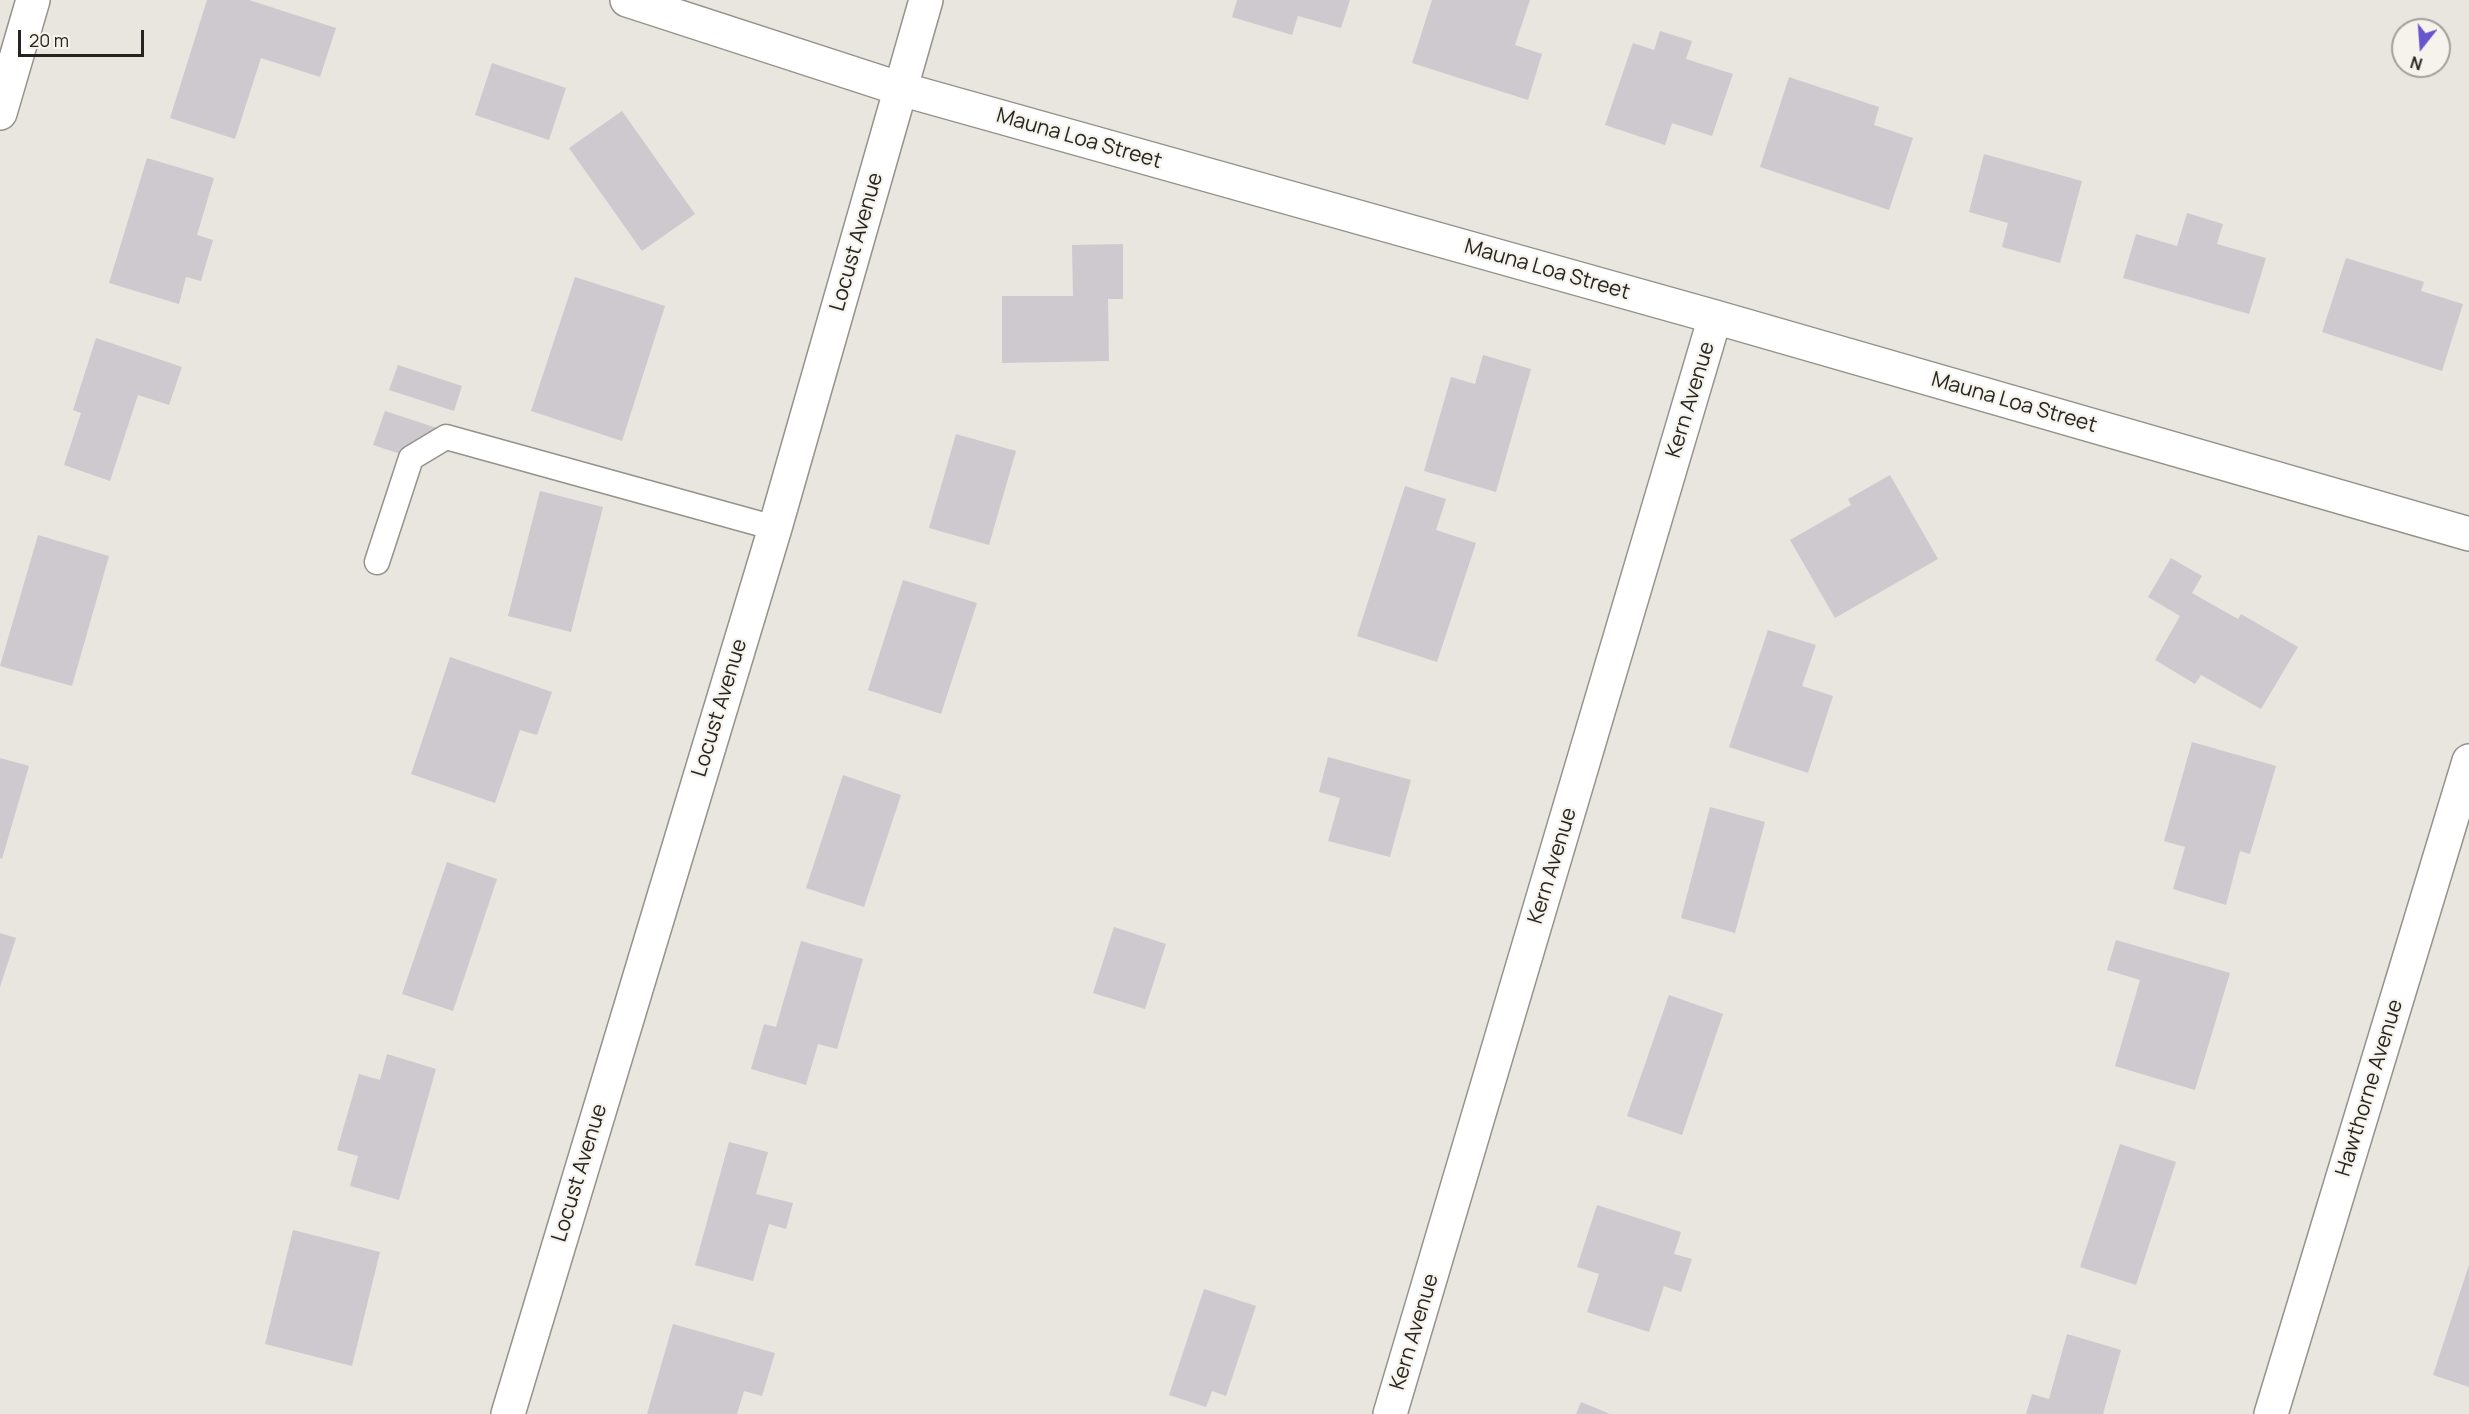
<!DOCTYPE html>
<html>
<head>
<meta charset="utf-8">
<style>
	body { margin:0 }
	#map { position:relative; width:2469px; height:1414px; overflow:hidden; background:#e8e6de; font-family:Manrope,sans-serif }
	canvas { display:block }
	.north { position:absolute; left:2391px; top:18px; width:60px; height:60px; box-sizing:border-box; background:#f5f3eb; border:2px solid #a2a09a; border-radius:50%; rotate:197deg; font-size:16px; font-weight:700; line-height:24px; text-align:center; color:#252421 }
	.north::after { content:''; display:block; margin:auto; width:21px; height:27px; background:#6655ce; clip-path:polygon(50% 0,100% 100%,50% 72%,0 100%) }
	.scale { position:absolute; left:18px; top:30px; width:126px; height:27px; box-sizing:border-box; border:3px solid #252421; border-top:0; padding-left:8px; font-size:18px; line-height:21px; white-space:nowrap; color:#252421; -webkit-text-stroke:4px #f5f3eb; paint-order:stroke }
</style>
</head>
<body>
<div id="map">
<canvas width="2469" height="1414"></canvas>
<div class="north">N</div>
<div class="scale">20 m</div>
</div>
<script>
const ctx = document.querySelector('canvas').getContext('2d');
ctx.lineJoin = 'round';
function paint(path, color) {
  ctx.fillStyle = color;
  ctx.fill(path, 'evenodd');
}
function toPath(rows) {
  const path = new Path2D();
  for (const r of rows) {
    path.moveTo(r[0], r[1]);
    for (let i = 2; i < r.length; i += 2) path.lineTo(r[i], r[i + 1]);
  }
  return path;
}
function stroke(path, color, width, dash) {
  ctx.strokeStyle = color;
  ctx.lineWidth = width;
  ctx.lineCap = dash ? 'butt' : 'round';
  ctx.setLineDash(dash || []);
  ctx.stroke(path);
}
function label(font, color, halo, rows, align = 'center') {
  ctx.font = font + ' Manrope,sans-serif';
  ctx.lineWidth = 4.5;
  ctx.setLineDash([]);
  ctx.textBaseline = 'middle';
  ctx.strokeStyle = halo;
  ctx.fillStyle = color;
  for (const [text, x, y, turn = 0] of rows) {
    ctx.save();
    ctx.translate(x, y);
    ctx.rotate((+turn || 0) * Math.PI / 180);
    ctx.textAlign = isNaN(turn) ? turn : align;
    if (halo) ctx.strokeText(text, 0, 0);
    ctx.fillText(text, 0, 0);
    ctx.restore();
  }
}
const building = toPath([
	[207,0,249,0,336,28,320,77,261,58,235,139,170,118],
	[1237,0,1350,0,1341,28,1298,16,1292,35,1232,17],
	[1432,0,1530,0,1515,45,1542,54,1528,100,1412,63],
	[1660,31,1692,41,1686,59,1733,74,1712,136,1672,123,1665,145,1605,125,1633,43,1654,50],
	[492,63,566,88,549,140,475,115],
	[1789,77,1879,107,1874,125,1913,138,1889,210,1760,167],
	[622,111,695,214,642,251,569,148],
	[1984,154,2082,181,2060,263,2002,247,2008,223,1969,212],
	[147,158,214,178,197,235,213,240,201,281,186,277,179,304,109,283],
	[2187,213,2223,224,2217,244,2266,258,2249,314,2123,278,2136,234,2177,246],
	[1123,244,1123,299,1108,299,1109,361,1002,363,1002,296,1073,296,1072,245],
	[2346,258,2424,282,2421,291,2463,304,2442,371,2322,332],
	[575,277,665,306,622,441,531,411],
	[96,338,182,367,169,405,138,395,110,481,64,465,81,413,73,410],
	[1483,355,1531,369,1496,492,1424,471,1451,377,1475,384],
	[398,365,462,386,454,411,389,390],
	[385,411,440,429,428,463,373,445],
	[956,434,1016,451,989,545,929,528],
	[1890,475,1938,559,1835,618,1790,540,1851,505,1848,499],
	[1405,486,1446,499,1436,530,1476,543,1437,662,1357,636],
	[540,491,603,507,571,632,508,616],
	[38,535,109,556,72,686,0,666],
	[2171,558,2202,576,2192,593,2238,619,2241,614,2298,647,2261,709,2201,675,2195,684,2155,660,2180,616,2148,597],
	[903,580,977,603,941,714,868,690],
	[1768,630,1816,645,1802,686,1833,696,1808,773,1729,747],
	[450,657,552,692,537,735,520,730,495,803,411,774],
	[2192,742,2276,766,2250,854,2240,851,2226,905,2173,889,2185,847,2164,841],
	[1328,757,1411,780,1390,857,1328,841,1340,798,1319,792],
	[0,758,29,766,2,859,0,858],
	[843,775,901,795,864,907,806,888],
	[1710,807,1765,822,1735,933,1681,918],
	[447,862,497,879,453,1011,402,994],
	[1114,927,1166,944,1145,1009,1093,993],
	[0,933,16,938,0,987],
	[2116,940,2230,973,2195,1090,2115,1066,2140,980,2107,970],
	[801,941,863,959,837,1049,818,1044,806,1085,751,1069,764,1024,776,1027],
	[1669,995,1723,1014,1682,1135,1627,1116],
	[387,1054,436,1069,399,1200,350,1186,358,1156,337,1150,359,1074,380,1080],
	[729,1142,768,1152,756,1194,793,1203,786,1229,769,1224,753,1281,695,1265],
	[2120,1144,2176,1162,2136,1285,2080,1267],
	[1597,1205,1681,1232,1674,1254,1692,1259,1681,1292,1664,1286,1649,1332,1587,1312,1599,1274,1577,1267],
	[293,1230,380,1252,352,1366,265,1344],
	[2469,1265,2469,1387,2433,1375],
	[1204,1289,1256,1306,1226,1396,1212,1391,1206,1407,1169,1395],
	[673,1324,775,1353,762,1396,744,1391,737,1414,647,1414],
	[2067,1334,2121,1350,2103,1414,2026,1414,2032,1394,2049,1399],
	[1581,1402,1610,1414,1576,1414]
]);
const lane = toPath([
	[377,562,411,458,446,437,775,528]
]);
const street = toPath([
	[627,0,901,89,1715,317,2469,534],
	[0,113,33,0],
	[508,1414,775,528,926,0],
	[1390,1414,1715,317],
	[2271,1414,2469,761]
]);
const streetNames = [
	["Mauna Loa Street",1079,139,16],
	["Locust Avenue",857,242,-74],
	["Mauna Loa Street",1547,270,16],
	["Kern Avenue",1691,400,-73],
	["Mauna Loa Street",2014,403,16],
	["Locust Avenue",720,708,-73],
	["Kern Avenue",1553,866,-73],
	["Hawthorne Avenue",2370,1088,-73],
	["Locust Avenue",580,1173,-73],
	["Kern Avenue",1415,1332,-73]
];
paint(building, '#cec9cf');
stroke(lane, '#94928b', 27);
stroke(street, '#94928b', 36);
stroke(lane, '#fff', 24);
stroke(street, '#fff', 33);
label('21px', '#252421', '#f5f3eb', streetNames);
</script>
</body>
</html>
